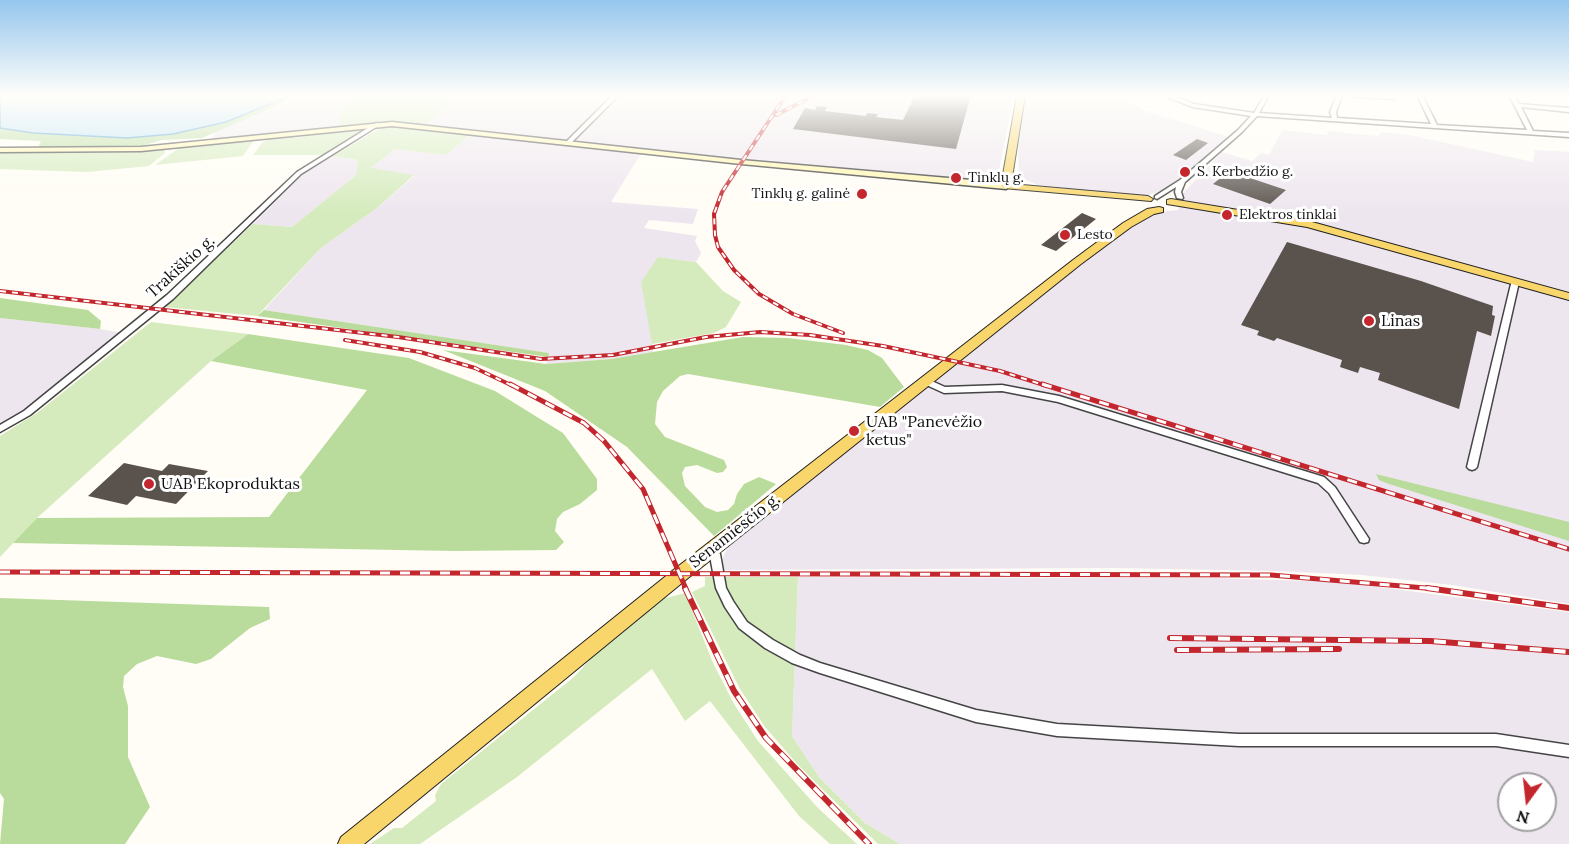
<!DOCTYPE html>
<html>
<head>
<meta charset="utf-8">
<style>
	body { margin:0 }
	#map { position:relative; width:1569px; height:844px; overflow:hidden; background:#fffdf5; font-family:Lora,serif }
	canvas { display:block }
	.north { position:absolute; left:1497px; top:772px; width:60px; height:60px; box-sizing:border-box; background:#fff; border:2px solid #a0a0a0; border-radius:50%; rotate:195deg; font-size:16px; font-weight:700; line-height:24px; text-align:center; color:#111 }
	.north::after { content:''; display:block; margin:auto; width:21px; height:27px; background:#c4262e; clip-path:polygon(50% 0,100% 100%,50% 72%,0 100%) }
</style>
</head>
<body>
<div id="map">
<canvas width="1569" height="844"></canvas>
<div class="north">N</div>
</div>
<script>
const ctx = document.querySelector('canvas').getContext('2d');
ctx.lineJoin = 'round';
function paint(path, color) {
  ctx.fillStyle = color;
  ctx.fill(path, 'evenodd');
}
function toPath(rows) {
  const path = new Path2D();
  for (const r of rows) {
    path.moveTo(r[0], r[1]);
    for (let i = 2; i < r.length; i += 2) path.lineTo(r[i], r[i + 1]);
  }
  return path;
}
function stroke(path, color, width, dash) {
  ctx.strokeStyle = color;
  ctx.lineWidth = width;
  ctx.lineCap = dash ? 'butt' : 'round';
  ctx.setLineDash(dash || []);
  ctx.stroke(path);
}
function label(font, color, halo, rows, align = 'center') {
  ctx.font = font + ' Lora,serif';
  ctx.lineWidth = 6;
  ctx.setLineDash([]);
  ctx.textBaseline = 'middle';
  ctx.strokeStyle = halo;
  ctx.fillStyle = color;
  for (const [text, x, y, turn = 0] of rows) {
    ctx.save();
    ctx.translate(x, y);
    ctx.rotate((+turn || 0) * Math.PI / 180);
    ctx.textAlign = isNaN(turn) ? turn : align;
    if (halo) ctx.strokeText(text, 0, 0);
    ctx.fillText(text, 0, 0);
    ctx.restore();
  }
}
const industrial = toPath([
	[307,95,348,95,338,126,210,141,216,132,245,118],
	[462,95,1014,95,998,175,980,181,672,152,425,125],
	[1026,95,1120,95,1143,110,1229,137,1166,189,1143,197,1038,185,1019,177,1018,152],
	[1282,130,1328,135,1327,131,1378,136,1381,132,1410,135,1533,162,1535,150,1569,152,1569,604,1452,585,1362,575,1275,571,1112,568,723,570,723,558,729,544,1080,263,1142,219,1157,212,1178,210,1183,193,1222,152,1252,161,1261,153,1269,155],
	[471,134,642,152,611,202,698,209,693,224,649,220,644,228,697,236,695,241,701,253,696,262,658,257,649,321,653,352,611,359,546,364,548,353,264,310,321,248,377,208,414,176,370,169,395,149,446,155],
	[333,156,358,160,356,175,292,227,253,224,302,175],
	[0,318,100,329,124,333,27,413,0,429],
	[798,577,1212,578,1341,582,1569,612,1569,844,900,844,865,823,819,777,792,736],
	[1509,784,1545,784,1545,820,1509,820]
]);
const green = toPath([
	[347,95,462,95,425,125,387,122,338,126],
	[384,126,471,134,446,155,395,149,371,168,414,175,377,208,321,248,257,316,165,307,253,224,292,227,356,175,358,160,333,156],
	[365,127,363,132,324,155,253,155,262,143,272,137,298,135,294,138],
	[254,140,243,156,155,165,179,148],
	[158,149,164,149,165,153,149,166,87,172,0,169,0,152,112,153],
	[658,257,696,262,723,291,741,302,726,327,714,333,652,344,641,282],
	[151,322,248,334,211,361,37,518,0,557,0,436,37,413],
	[705,577,798,577,792,736,819,777,865,823,900,844,878,844,798,765,765,727,740,689,692,592,705,586],
	[685,593,713,663,734,704,758,741,818,808,857,844,830,844,799,816,710,701,685,721,652,669,517,777,420,844,370,844,394,828,402,828,436,801,435,795,441,784,574,677,600,649,658,600]
]);
const forest = toPath([
	[290,96,283,103,202,138,162,140,134,148,107,149,38,147,41,141,0,139,0,128,33,133,127,138,226,122],
	[0,298,88,310,101,321,100,329,0,318],
	[264,310,549,353,548,357,257,316],
	[248,334,409,358,495,391,563,433,597,479,597,490,580,504,563,512,557,519,555,531,564,542,556,550,454,551,13,543,37,518,269,517,367,390,211,361],
	[743,337,788,338,846,345,868,350,882,358,904,387,880,407,688,374,680,376,663,391,657,402,655,424,665,437,724,460,727,467,723,472,717,473,697,465,685,467,682,473,685,486,705,507,717,512,728,510,734,504,737,494,744,484,759,477,776,484,714,536,627,447,545,391,443,350,546,364,611,359],
	[1376,474,1569,522,1569,541,1386,483,1379,480],
	[0,598,269,607,270,619,250,628,211,659,196,664,157,656,137,664,124,676,123,687,128,706,128,757,150,807,125,844,0,844,4,799,0,793]
]);
const water = toPath([
	[0,95,292,95,226,122,173,134,127,138,33,133,0,128,0,95]
]);
const building = toPath([
	[915,95,971,95,956,149,793,129,805,108,815,110,817,106,827,107,825,111,866,116,867,113,878,114,876,117,903,120],
	[1197,139,1208,143,1186,160,1173,155],
	[1229,171,1286,190,1270,204,1213,184],
	[1082,213,1096,219,1056,251,1041,245],
	[1287,242,1421,281,1493,306,1492,315,1495,316,1491,336,1477,331,1459,409,1378,380,1380,373,1360,367,1358,373,1340,367,1342,360,1277,338,1274,341,1257,335,1259,331,1241,325],
	[124,463,162,471,169,464,208,471,176,504,136,496,127,505,88,496]
]);
const minor = toPath([
	[613,95,619,95,570,144,566,144,566,142,613,95],
	[1165,95,1171,95,1194,104,1254,113,1265,95,1269,95,1259,113,1332,118,1330,112,1337,95,1342,95,1336,112,1337,118,1431,124,1417,95,1422,95,1437,125,1527,130,1509,95,1514,95,1519,104,1569,108,1569,112,1521,107,1533,131,1569,133,1569,137,1257,116,1242,132,1185,182,1181,192,1183,198,1182,199,1177,198,1175,192,1176,187,1157,199,1155,198,1155,196,1180,180,1238,130,1251,116,1193,107,1165,96,1165,95],
	[1351,95,1393,95,1396,97,1393,99,1354,97,1351,95],
	[376,123,381,124,301,174,173,299,30,415,0,432,0,425,24,411,167,295,297,172,376,123],
	[1512,280,1518,280,1519,282,1477,467,1475,469,1472,470,1469,469,1467,467,1512,280],
	[925,378,945,387,1002,385,1059,396,1324,477,1335,487,1369,539,1368,542,1364,543,1360,542,1329,493,1318,483,1058,402,1002,391,944,393,922,383,921,381,925,378],
	[711,546,715,547,720,554,726,588,733,601,747,622,773,640,800,655,820,663,976,710,1057,724,1239,734,1496,734,1569,745,1569,757,1496,746,1239,746,1057,736,976,722,820,673,792,663,765,648,739,628,725,607,716,588,710,556,706,550,707,547,711,546]
]);
const secondary = toPath([
	[392,122,741,160,1006,183,1010,186,1006,189,741,164,392,126,141,151,0,152,0,148,141,147,392,122]
]);
const primary = toPath([
	[1017,95,1025,95,1011,184,1148,196,1153,199,1151,201,1003,188,1001,186,1017,95],
	[1171,199,1312,222,1569,293,1569,300,1307,227,1167,204,1167,200,1171,199],
	[1159,207,1163,208,1163,212,1154,214,1131,227,1081,264,688,578,364,844,338,844,341,837,676,568,1073,260,1123,223,1147,209,1159,207]
]);
const railFar2 = toPath([
	[786,95,722,192,714,214,715,235,718,247,734,270,759,294,793,314,843,333],
	[776,115,815,95],
	[0,291,398,337,541,359,613,355,706,337,760,332,810,335,883,346,1000,371,1047,386],
	[345,340,420,352,475,368,513,386]
]);
const railFar1 = toPath([
	[510,384,584,423,604,441,643,489,686,589],
	[1042,384,1569,549],
	[0,572,1271,575,1437,589]
]);
const rail = toPath([
	[685,588,734,691,766,738,869,844],
	[1427,588,1569,608],
	[1170,638,1430,641,1569,652],
	[1177,650,1339,649]
]);
const markers = [
	[1185,172,6,"#c4262e"],
	[956,178,6,"#c4262e"],
	[862,194,6,"#c4262e"],
	[1227,215,6,"#c4262e"],
	[1065,235,6,"#c4262e"],
	[1369,321,6,"#c4262e"],
	[854,431,6,"#c4262e"],
	[149,484,6,"#c4262e"]
];
const farPoinames = [
	["S. Kerbedžio g.",1197,172],
	["Tinklų g.",968,178],
	["Tinklų g. galinė",850,194,"right"],
	["Elektros tinklai",1239,215],
	["Lesto",1077,235]
];
const streetNames = [
	["Trakiškio g.",181,267,-42],
	["Senamiesčio g.",735,531,-38]
];
const poiNames = [
	["Linas",1381,321],
	["UAB \"Panevėžio",866,422],
	["ketus\"",866,440],
	["UAB Ekoproduktas",161,484]
];
paint(industrial, '#eee6ef');
paint(green, '#d5ebbd');
paint(forest, '#b9dc9c');
paint(water, '#b9e0f7');
stroke(water, '#3f96cf', 1.5);
paint(building, '#5a524d');
stroke(minor, '#444', 3);
stroke(secondary, '#333', 3);
stroke(primary, '#222', 2);
paint(minor, '#fff');
paint(secondary, '#fff6b0');
paint(primary, '#f9d66b');
stroke(railFar2, '#c4262e', 4);
stroke(railFar1, '#c4262e', 5);
stroke(rail, '#c4262e', 6);
stroke(railFar2, '#fff', 2, [6]);
stroke(railFar1, '#fff', 3, [10]);
stroke(rail, '#fff', 4, [12]);
const sky = ctx.createLinearGradient(0, 0, 0, 213);
sky.addColorStop(0, '#95c6ee');
sky.addColorStop(0.45, '#fffefa');
sky.addColorStop(1, '#fffefa00');
ctx.fillStyle = sky;
ctx.fillRect(0, 0, 1569, 213);
for (const [x, y, r, color] of markers) {
  const dot = new Path2D();
  dot.arc(x, y, r, 0, 2 * Math.PI);
  ctx.fillStyle = color;
  ctx.fill(dot);
  stroke(dot, '#fff', 2);
}
label('14px', '#111', '#fff', farPoinames, 'left');
label('16px', '#111', '#fff', streetNames);
label('16px', '#111', '#fff', poiNames, 'left');
</script>
</body>
</html>
